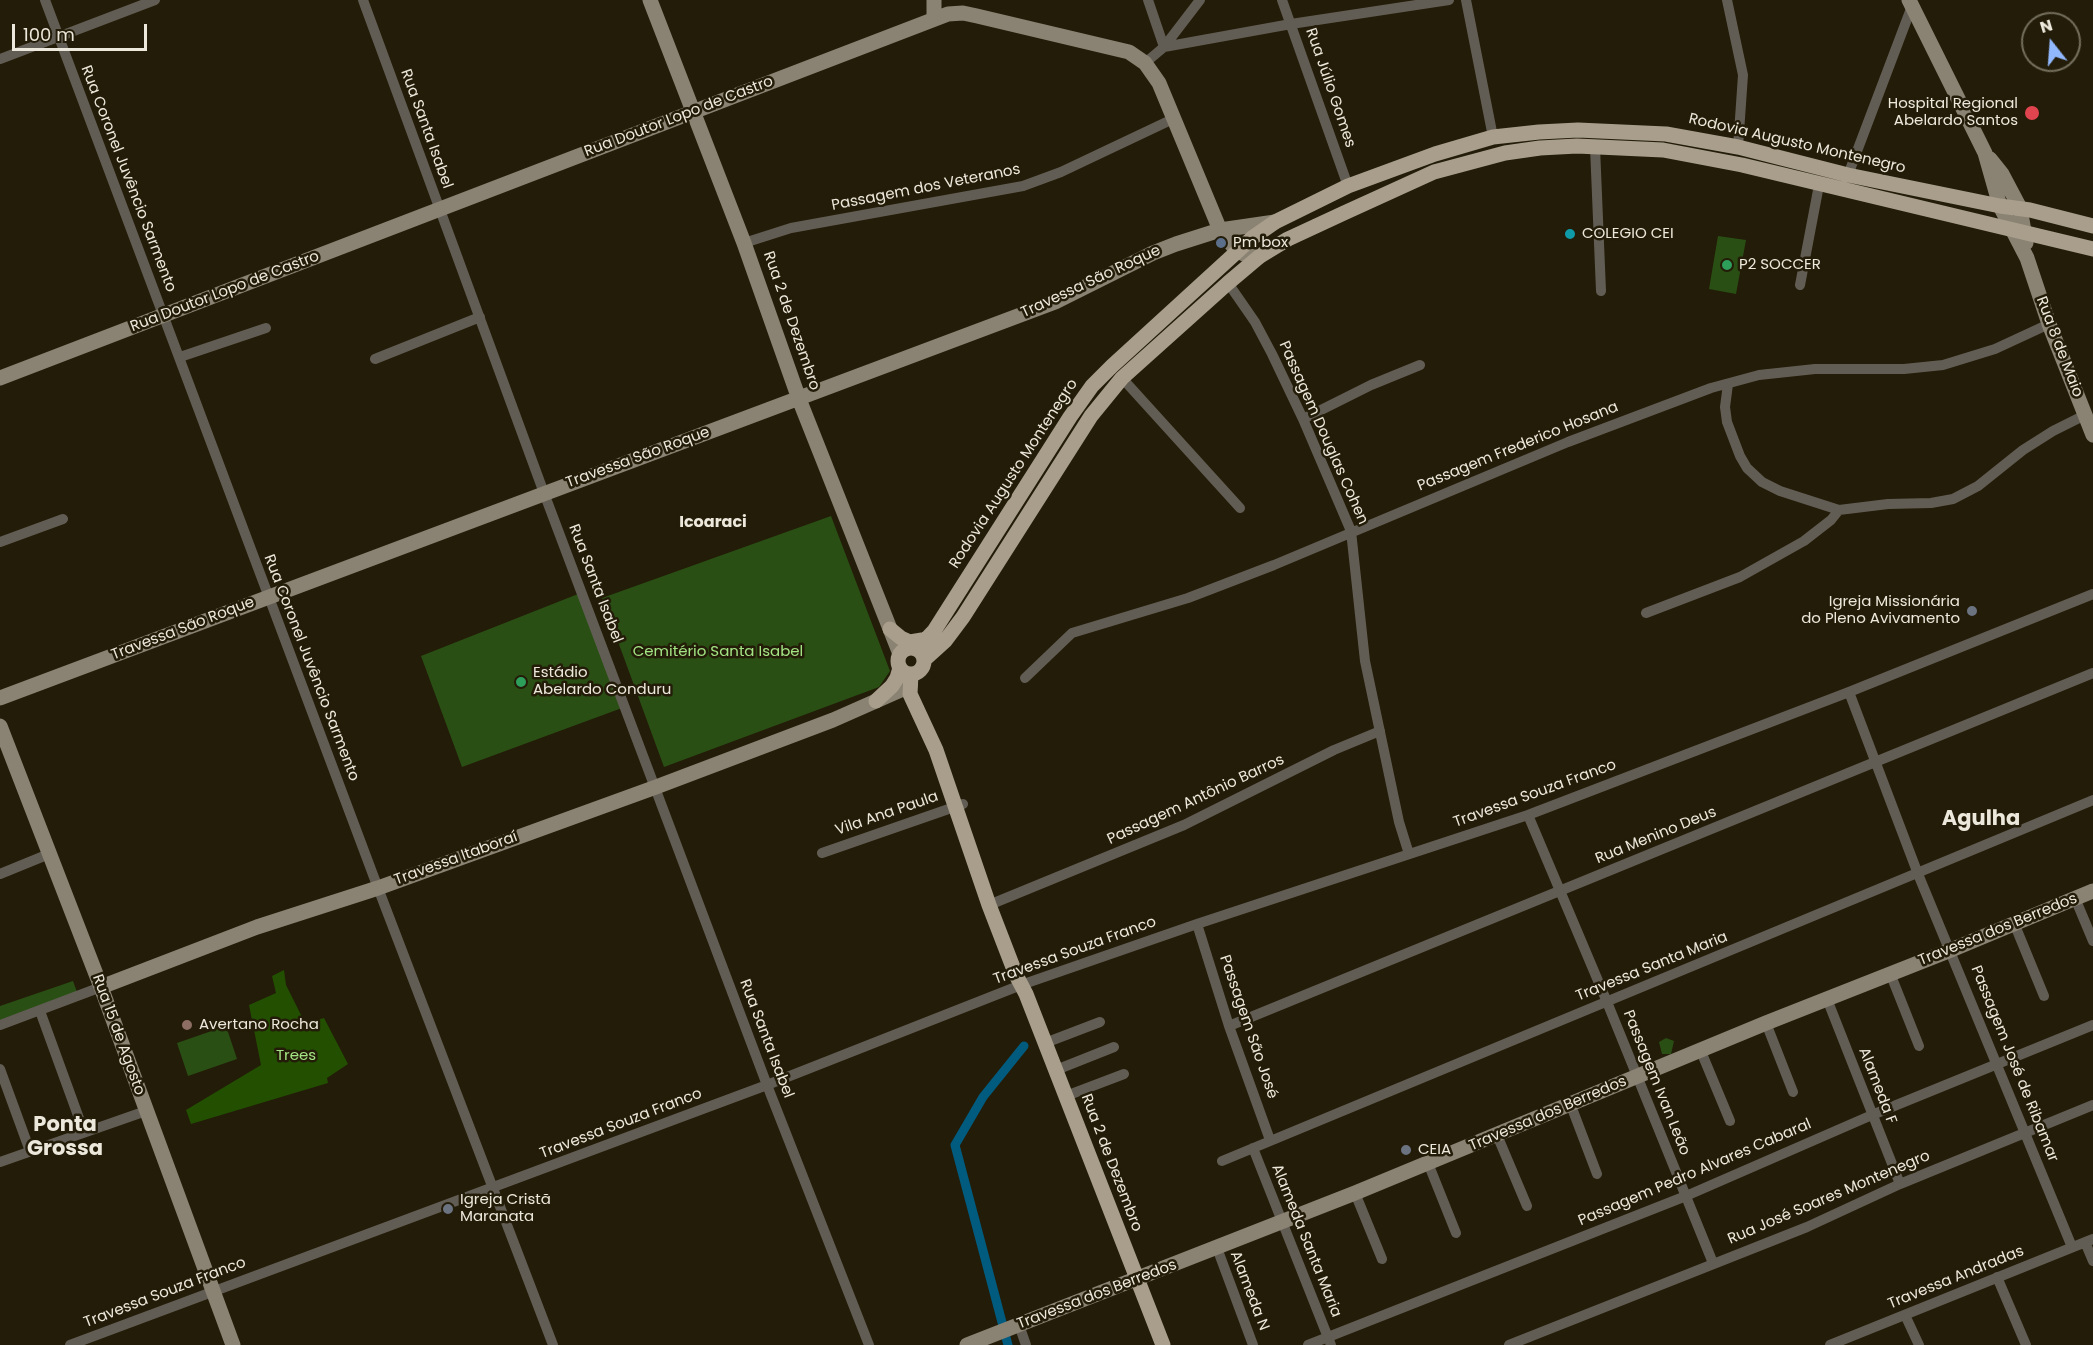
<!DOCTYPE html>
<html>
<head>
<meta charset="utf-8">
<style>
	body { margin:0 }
	#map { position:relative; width:2093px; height:1345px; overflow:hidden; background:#231c08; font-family:Poppins,sans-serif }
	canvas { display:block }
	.north { position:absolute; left:2021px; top:12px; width:60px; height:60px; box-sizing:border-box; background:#231c08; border:2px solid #746e5d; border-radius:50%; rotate:343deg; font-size:16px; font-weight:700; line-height:24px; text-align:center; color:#ede8dc }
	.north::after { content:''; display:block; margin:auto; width:21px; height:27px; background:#91b8fd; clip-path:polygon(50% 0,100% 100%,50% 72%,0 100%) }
	.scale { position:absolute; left:12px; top:24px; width:135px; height:27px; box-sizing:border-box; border:3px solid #ede8dc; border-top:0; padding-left:8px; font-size:18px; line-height:21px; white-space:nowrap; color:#ede8dc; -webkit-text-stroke:4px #231c08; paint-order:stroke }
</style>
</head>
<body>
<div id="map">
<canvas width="2093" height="1345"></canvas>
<div class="north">N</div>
<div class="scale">100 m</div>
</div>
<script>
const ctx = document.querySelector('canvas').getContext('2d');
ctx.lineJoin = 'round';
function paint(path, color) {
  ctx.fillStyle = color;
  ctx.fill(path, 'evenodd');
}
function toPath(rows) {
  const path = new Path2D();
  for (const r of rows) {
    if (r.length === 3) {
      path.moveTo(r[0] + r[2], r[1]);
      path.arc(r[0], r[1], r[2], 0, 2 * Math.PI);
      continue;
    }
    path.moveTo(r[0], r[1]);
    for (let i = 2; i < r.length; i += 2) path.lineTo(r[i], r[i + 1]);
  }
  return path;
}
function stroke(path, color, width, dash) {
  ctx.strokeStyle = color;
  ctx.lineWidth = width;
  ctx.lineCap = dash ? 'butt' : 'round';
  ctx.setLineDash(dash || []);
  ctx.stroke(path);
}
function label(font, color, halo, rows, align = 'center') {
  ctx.font = font + ' Poppins,sans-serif';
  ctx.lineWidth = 5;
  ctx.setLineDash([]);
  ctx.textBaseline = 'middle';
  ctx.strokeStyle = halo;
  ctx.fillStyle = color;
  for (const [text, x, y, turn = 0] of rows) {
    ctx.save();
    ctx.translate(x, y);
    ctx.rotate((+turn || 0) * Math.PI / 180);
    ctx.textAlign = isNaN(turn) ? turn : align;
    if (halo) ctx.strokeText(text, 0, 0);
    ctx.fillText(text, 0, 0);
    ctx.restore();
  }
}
const green = toPath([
	[1718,236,1746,240,1736,294,1709,289],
	[831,516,890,671,879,687,664,767,602,598],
	[578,594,622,708,462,767,421,656],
	[73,981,77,992,0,1020,0,1006],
	[226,1026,237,1059,188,1076,177,1043],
	[1666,1038,1674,1041,1671,1054,1662,1054,1659,1042]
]);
const forest = toPath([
	[284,970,286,985,305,1023,324,1018,348,1064,327,1078,328,1083,191,1124,186,1110,261,1065,249,1005,276,993,272,976]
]);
const canal = toPath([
	[1008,1345,955,1145,983,1097,1024,1046]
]);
const street = toPath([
	[45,0,378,888,553,1345],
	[363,0,544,493,767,1085,869,1345],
	[1148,0,1164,47],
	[1282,0,1348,186],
	[1466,0,1493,137],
	[1727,0,1743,75,1738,147],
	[1164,47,1291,24,1449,0],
	[0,59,155,0],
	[1145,63,1164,47,1200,0],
	[1595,147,1601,291],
	[1848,175,1912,6],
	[744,243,791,228,1023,186,1061,172,1175,118],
	[1228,283,1255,322,1272,354,1303,419,1351,531,1365,661,1399,822,1409,854],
	[1800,285,1819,185],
	[180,357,266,328],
	[375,359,480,317],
	[1122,378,1240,508],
	[1728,384,1725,407,1727,422,1740,456,1747,468,1762,482,1780,491,1839,510,1888,504,1931,503,1953,499,1978,486,2023,450,2053,431,2085,415],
	[1303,419,1371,385,1420,365],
	[0,542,63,519],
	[1646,613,1740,577,1804,541,1831,520,1839,510],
	[1025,678,1072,633,1188,598,1274,565,1568,442,1711,388,1759,375,1815,369,1904,369,1943,365,1995,349,2049,324],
	[1849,692,1918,874,2072,1247],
	[1528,815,1607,1002,1713,1263],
	[822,853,963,804],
	[0,874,49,854],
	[2075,898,2093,941],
	[989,905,1184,825,1334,750,1380,731],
	[2014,923,2044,996],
	[1197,924,1229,1026,1270,1140],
	[1890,973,1919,1046],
	[1827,999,1900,1184],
	[40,1011,84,1132],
	[1766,1023,1793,1092],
	[0,1025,101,987],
	[1229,1026,2093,673],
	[1045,1043,1100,1022],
	[1700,1049,1730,1121],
	[0,1069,30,1151],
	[1056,1070,1114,1047],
	[1066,1096,1124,1074],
	[1570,1103,1597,1174],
	[1497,1135,1527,1206],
	[1253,1148,1331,1345],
	[1222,1161,2093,800],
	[0,1162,146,1111],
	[1428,1163,1456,1233],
	[1355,1193,1382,1259],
	[2085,1242,2093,1261],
	[1217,1248,1253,1345],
	[1997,1277,2026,1345],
	[1905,1315,1919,1345],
	[1019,1325,1026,1345],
	[70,1345,767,1085,1021,985,1197,924,1528,815,1849,692,2093,594],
	[1308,1345,1686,1196,1872,1115,2093,1025],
	[1509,1345,1807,1227,1900,1184,2093,1105],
	[1830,1345,2093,1239]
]);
const secondary = toPath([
	[650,0,744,243,799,399,900,654],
	[1909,0,1985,153,2000,206,2027,258,2049,324,2093,435],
	[934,19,934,0],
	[1990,159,2002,174,2020,208,2026,243],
	[0,378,948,14,963,13,977,16,1129,52,1145,63,1159,83,1220,230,1237,251,1246,255,1260,256],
	[0,698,1055,302,1153,253,1176,244,1220,230,1275,222],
	[0,726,101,987,233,1345],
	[101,987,257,927,378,888,656,787,833,720,910,686],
	[967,1345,1355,1193,1766,1023,1951,950,2093,891]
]);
const primary = toPath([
	[890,629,901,638,910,642,922,640],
	[911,661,13],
	[917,649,934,631,1070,417,1092,386,1112,366,1252,238,1275,222,1348,186,1435,154,1493,137,1539,132,1578,130,1666,134,1738,147,1848,175,2000,206,2030,210,2093,226],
	[924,660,945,641,963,617,1091,416,1122,378,1228,283,1260,256,1288,239,1344,213,1434,172,1505,153,1540,148,1577,146,1663,150,1742,165,2093,249],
	[911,674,910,694,936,750,989,905,1016,975,1026,994,1163,1345],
	[876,701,892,686,897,678,900,668]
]);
const markers = [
	[2032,113,8,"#e0444e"],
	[1570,234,6,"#0f9aa8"],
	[1221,243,6,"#5c6f8a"],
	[1727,265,6,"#2e9e5b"],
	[1972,611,6,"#6b7280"],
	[521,682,6,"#2e9e5b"],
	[187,1025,6,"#8d6e63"],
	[1406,1150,6,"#6b7280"],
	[448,1209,6,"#6b7280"]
];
const streetNames = [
	["Rua Júlio Gomes",1330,88,71],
	["Rua Doutor Lopo de Castro",679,117,-21],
	["Rua Santa Isabel",426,129,70],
	["Rodovia Augusto Montenegro",1797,144,13],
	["Rua Coronel Juvêncio Sarmento",128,179,69],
	["Passagem dos Veteranos",926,188,-11],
	["Travessa São Roque",1091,282,-25],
	["Rua Doutor Lopo de Castro",225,292,-21],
	["Rua 2 de Dezembro",791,321,71],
	["Rua 8 de Maio",2059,347,69],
	["Passagem Douglas Cohen",1323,433,66],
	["Passagem Frederico Hosana",1518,447,-22],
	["Travessa São Roque",638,458,-20],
	["Rodovia Augusto Montenegro",1014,474,-57],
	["Rua Santa Isabel",595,584,69],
	["Travessa São Roque",183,629,-21],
	["Rua Coronel Juvêncio Sarmento",311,668,69],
	["Travessa Souza Franco",1535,794,-20],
	["Passagem Antônio Barros",1196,800,-25],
	["Vila Ana Paula",887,814,-19],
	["Rua Menino Deus",1656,836,-22],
	["Travessa Itaboraí",456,859,-20],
	["Travessa dos Berredos",1998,930,-22],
	["Travessa Souza Franco",1075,951,-20],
	["Travessa Santa Maria",1652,967,-22],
	["Passagem São José",1248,1027,71],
	["Rua 15 de Agosto",118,1035,70],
	["Rua Santa Isabel",766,1039,69],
	["Passagem José de Ribamar",2014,1064,68],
	["Passagem Ivan Leão",1656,1083,68],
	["Alameda F",1877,1086,69],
	["Travessa dos Berredos",1548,1114,-23],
	["Travessa Souza Franco",621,1124,-21],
	["Rua 2 de Dezembro",1111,1163,69],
	["Passagem Pedro Alvares Cabaral",1695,1173,-23],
	["Rua José Soares Montenegro",1829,1198,-23],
	["Alameda Santa Maria",1306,1241,68],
	["Travessa Andradas",1956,1278,-22],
	["Alameda N",1249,1291,69],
	["Travessa Souza Franco",165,1293,-21],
	["Travessa dos Berredos",1097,1295,-21]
];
const poiNames = [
	["Hospital Regional",2018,104,"right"],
	["Abelardo Santos",2018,121,"right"],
	["COLEGIO CEI",1582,234],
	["Pm box",1233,243],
	["P2 SOCCER",1739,265],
	["Igreja Missionária",1960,602,"right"],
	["do Pleno Avivamento",1960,619,"right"],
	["Estádio",533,673],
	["Abelardo Conduru",533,690],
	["Avertano Rocha",199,1025],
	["CEIA",1418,1150],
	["Igreja Cristã",460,1200],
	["Maranata",460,1217]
];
const parkNames = [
	["Cemitério Santa Isabel",718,652],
	["Trees",296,1056]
];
const neighbourhoodNames = [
	["Icoaraci",713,523]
];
const districtNames = [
	["Agulha",1981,820],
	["Ponta",65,1126],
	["Grossa",65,1150]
];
paint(green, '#2a4f14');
paint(forest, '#225000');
stroke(canal, '#005b7e', 9);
stroke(street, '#625d54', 10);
stroke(secondary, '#8a8273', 15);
stroke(primary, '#a89e8b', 15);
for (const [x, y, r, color] of markers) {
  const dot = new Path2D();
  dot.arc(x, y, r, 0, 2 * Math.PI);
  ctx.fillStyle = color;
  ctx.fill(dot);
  stroke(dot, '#231c08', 2);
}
label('15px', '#ede8dc', '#231c08', streetNames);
label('15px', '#ede8dc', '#231c08', poiNames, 'left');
label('15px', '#a3e584', '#231c08', parkNames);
label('bold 16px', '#ede8dc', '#231c08', neighbourhoodNames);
label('bold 21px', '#ede8dc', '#231c08', districtNames);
</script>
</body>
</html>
